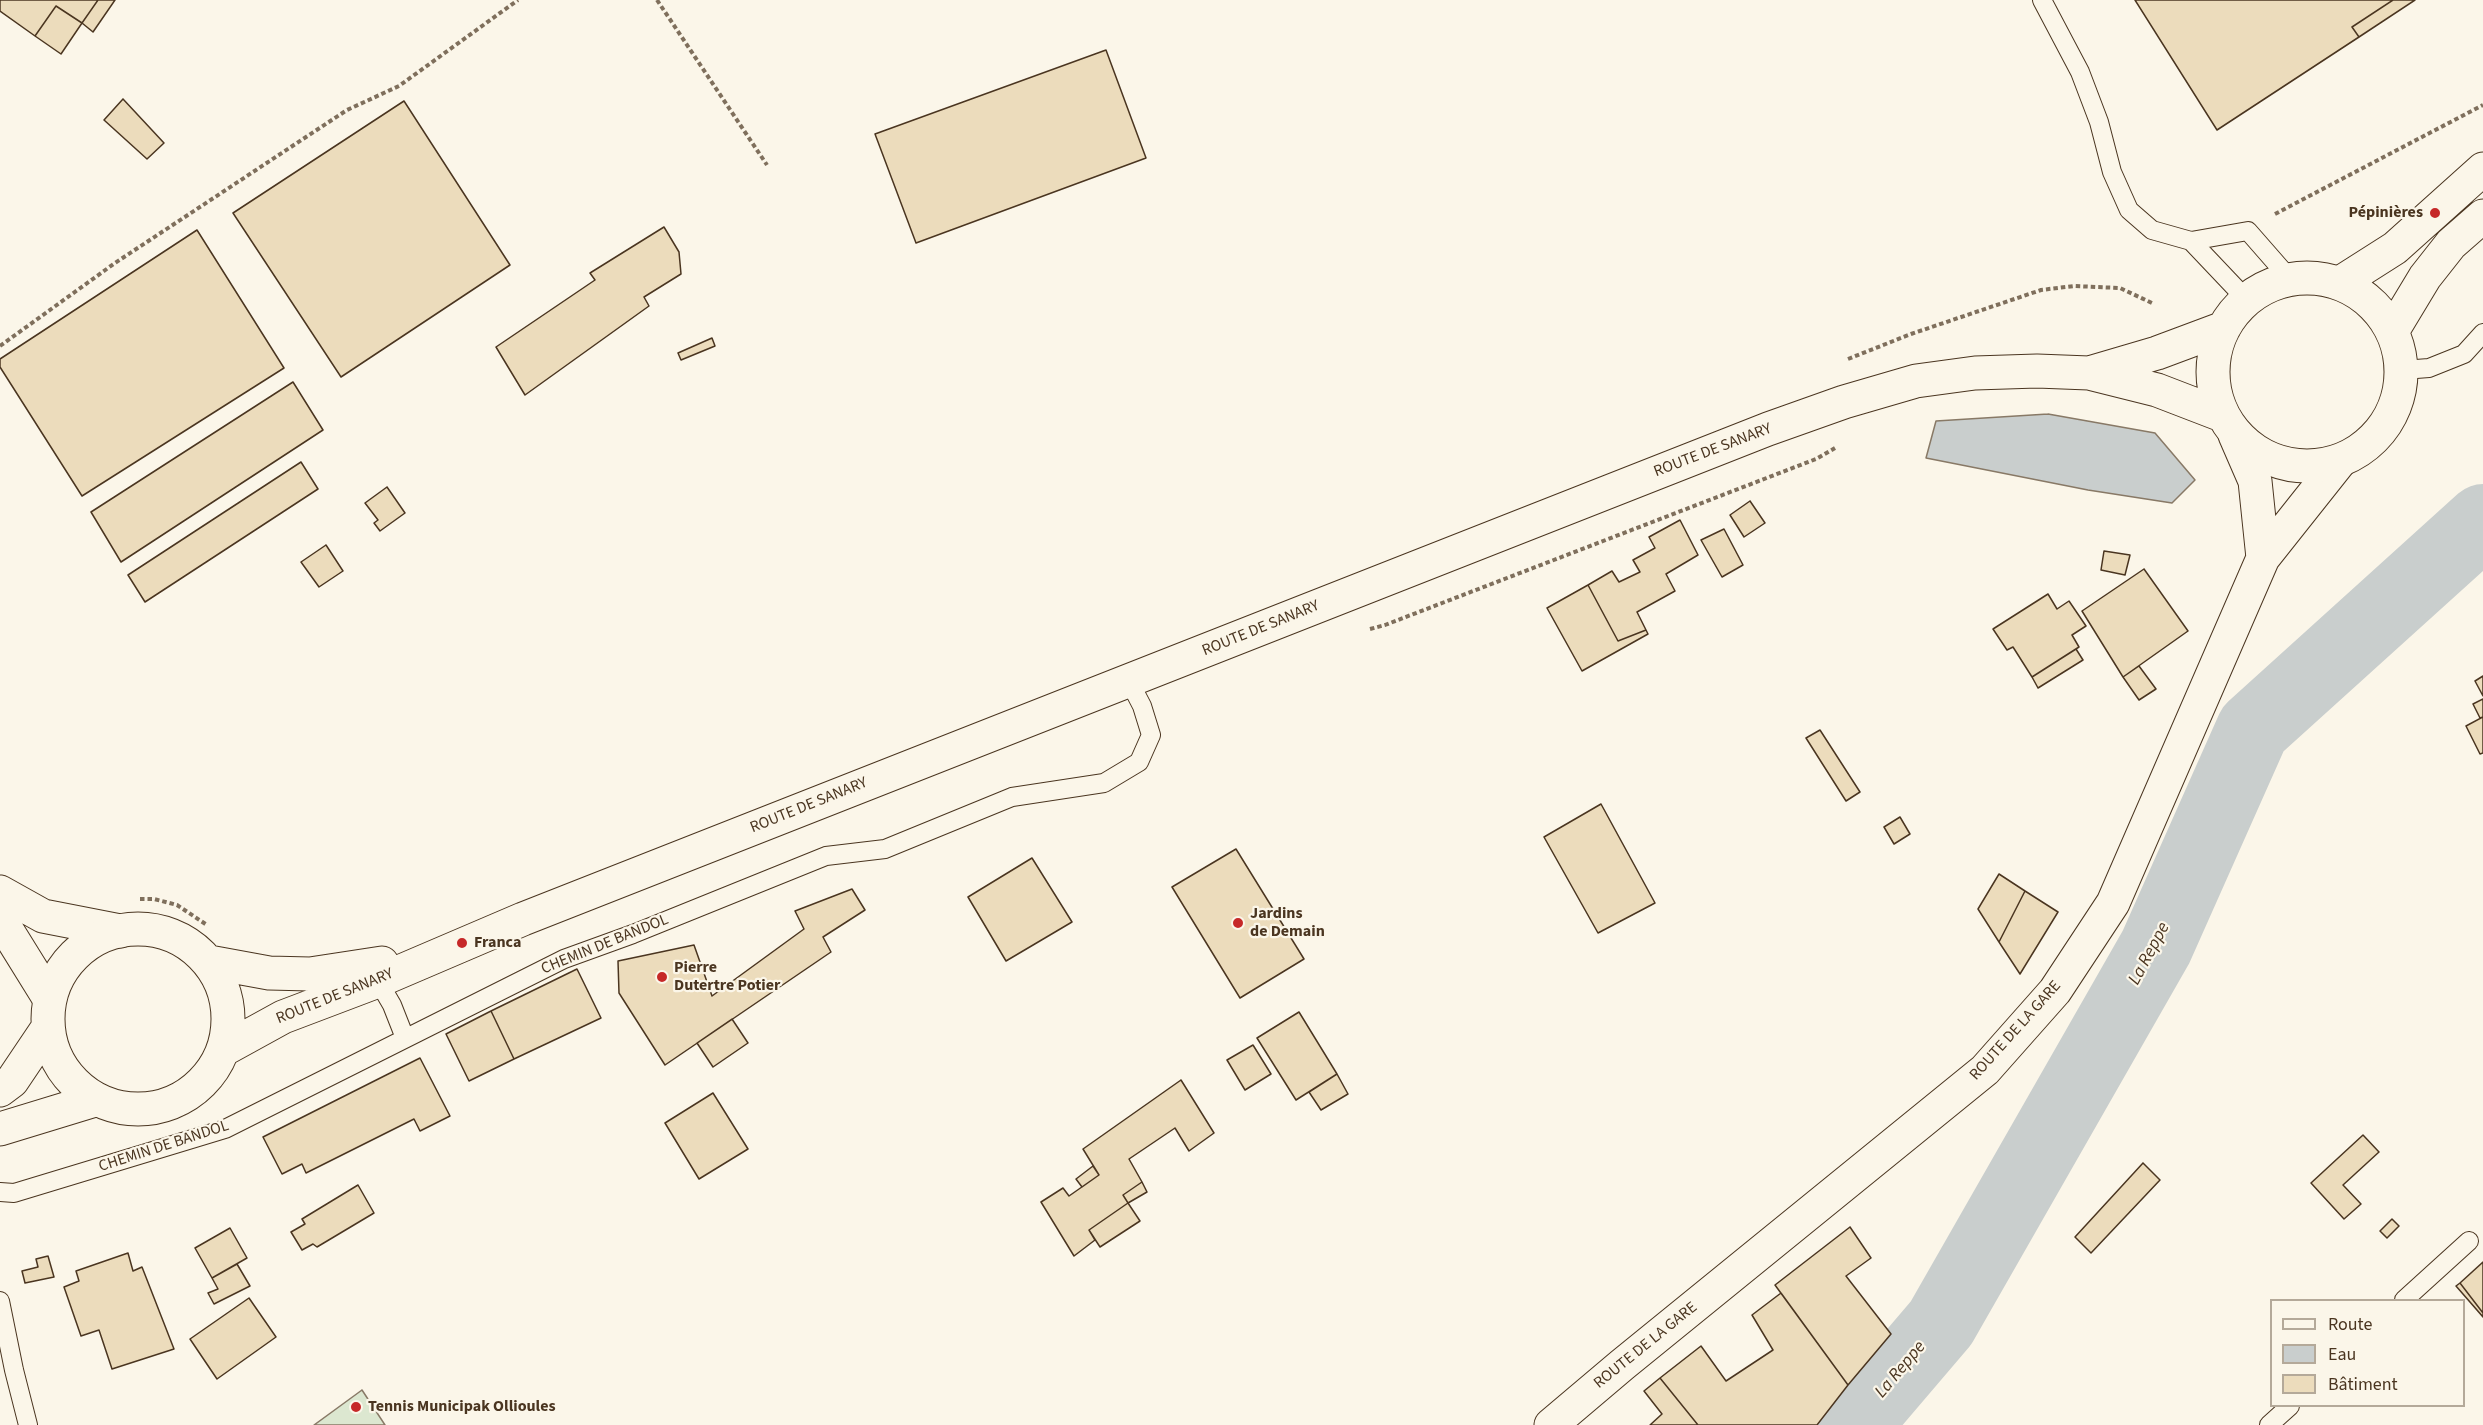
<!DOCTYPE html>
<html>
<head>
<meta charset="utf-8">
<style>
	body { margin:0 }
	#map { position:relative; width:2483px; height:1425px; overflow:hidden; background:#fbf6e9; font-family:"Source Sans 3",sans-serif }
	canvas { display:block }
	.legend { position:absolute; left:2270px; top:1299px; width:195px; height:108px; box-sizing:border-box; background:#fbf6e9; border:2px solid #b4a999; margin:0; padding:8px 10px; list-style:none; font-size:18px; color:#4a3520 }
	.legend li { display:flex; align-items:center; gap:12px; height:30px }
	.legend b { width:30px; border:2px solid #b4a999 }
</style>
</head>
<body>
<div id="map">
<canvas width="2483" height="1425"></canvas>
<ul class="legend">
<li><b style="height:8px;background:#fbf6e9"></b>Route</li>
<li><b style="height:16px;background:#c9cecd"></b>Eau</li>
<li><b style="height:16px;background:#ecdcbc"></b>Bâtiment</li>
</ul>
</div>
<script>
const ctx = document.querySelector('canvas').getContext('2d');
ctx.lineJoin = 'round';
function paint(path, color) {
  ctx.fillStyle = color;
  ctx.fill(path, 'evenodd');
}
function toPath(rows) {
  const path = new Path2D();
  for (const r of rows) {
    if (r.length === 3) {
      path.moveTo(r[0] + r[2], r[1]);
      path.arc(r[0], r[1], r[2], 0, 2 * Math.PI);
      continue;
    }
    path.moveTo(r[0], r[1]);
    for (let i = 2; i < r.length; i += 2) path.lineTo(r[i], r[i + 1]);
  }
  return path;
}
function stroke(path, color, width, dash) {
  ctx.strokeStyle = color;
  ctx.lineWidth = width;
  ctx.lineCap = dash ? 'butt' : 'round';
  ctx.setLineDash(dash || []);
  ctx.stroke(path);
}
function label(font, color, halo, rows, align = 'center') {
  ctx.font = font + ' "Source Sans 3",sans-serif';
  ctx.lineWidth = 4.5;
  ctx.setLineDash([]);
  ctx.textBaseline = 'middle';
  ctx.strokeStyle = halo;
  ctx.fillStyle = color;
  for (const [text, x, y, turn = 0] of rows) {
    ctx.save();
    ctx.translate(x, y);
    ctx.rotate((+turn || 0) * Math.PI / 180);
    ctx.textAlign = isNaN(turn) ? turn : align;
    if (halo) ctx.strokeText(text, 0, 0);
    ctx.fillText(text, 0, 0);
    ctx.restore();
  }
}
const green = toPath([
	[362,1390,385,1425,314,1425,362,1390]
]);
const water = toPath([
	[2048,414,2155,433,2195,480,2172,503,2088,490,1926,458,1936,421,2048,414]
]);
const river = toPath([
	[1854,1425,1941,1323,2156,947,2253,729,2483,521]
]);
const building = toPath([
	[0,0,98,0,82,23,56,6,35,36,0,11,0,0],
	[98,0,115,0,93,32,82,23,98,0],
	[2135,0,2393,0,2352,27,2359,37,2217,130,2135,0],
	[2393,0,2415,0,2359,37,2352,27,2393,0],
	[56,6,82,23,61,54,35,36,56,6],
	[1106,50,1146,158,916,243,875,134,1106,50],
	[123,99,164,143,147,159,104,120,123,99],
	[404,101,510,265,341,377,233,213,404,101],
	[664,227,679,252,681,274,644,297,649,306,525,395,496,347,595,280,590,273,664,227],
	[197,230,284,368,82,496,0,367,0,359,197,230],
	[712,338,715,346,681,360,678,353,712,338],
	[293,382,323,430,121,562,91,512,293,382],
	[301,462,318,489,145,602,128,575,301,462],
	[387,487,405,513,380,531,374,523,378,520,365,503,387,487],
	[1750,501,1765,523,1744,537,1730,515,1750,501],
	[1680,520,1698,555,1666,574,1675,591,1637,612,1646,630,1618,641,1588,585,1612,571,1619,582,1640,572,1633,560,1655,548,1649,537,1680,520],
	[1724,529,1743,565,1722,577,1701,540,1724,529],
	[326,545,343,571,319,587,301,562,326,545],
	[2104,551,2130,555,2125,575,2101,570,2104,551],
	[2144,569,2188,631,2123,677,2082,611,2144,569],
	[1588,585,1618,641,1646,630,1648,634,1582,671,1547,608,1588,585],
	[2048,594,2057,609,2069,601,2086,626,2072,635,2079,647,2032,677,2013,647,2007,650,1993,629,2048,594],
	[2076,649,2083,660,2038,688,2032,677,2076,649],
	[2139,666,2156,689,2139,700,2123,677,2139,666],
	[2483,676,2483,696,2475,681,2483,676],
	[2483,699,2483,717,2480,718,2473,704,2483,699],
	[2483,717,2483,753,2480,754,2466,726,2483,717],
	[1820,730,1860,792,1846,801,1806,738,1820,730],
	[1601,804,1655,903,1598,933,1544,837,1601,804],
	[1900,817,1910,834,1894,844,1884,827,1900,817],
	[1236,849,1304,959,1240,998,1172,887,1236,849],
	[1032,858,1072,922,1006,961,968,897,1032,858],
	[1999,874,2025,891,1999,942,1978,909,1999,874],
	[852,889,865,910,823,937,831,952,665,1065,619,993,618,961,694,945,712,996,804,929,795,911,852,889],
	[2025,891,2058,912,2020,974,1999,942,2025,891],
	[577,969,601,1018,514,1059,491,1011,577,969],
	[491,1011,514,1059,469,1081,446,1034,491,1011],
	[1299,1012,1337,1074,1296,1100,1257,1038,1299,1012],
	[732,1019,748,1043,713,1067,697,1043,732,1019],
	[1253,1045,1271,1074,1245,1090,1227,1060,1253,1045],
	[420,1058,450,1116,420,1131,414,1119,306,1173,302,1164,282,1174,263,1137,420,1058],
	[1337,1074,1348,1094,1321,1110,1309,1092,1337,1074],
	[1181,1080,1214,1133,1189,1151,1175,1128,1129,1159,1142,1182,1123,1195,1128,1203,1089,1230,1095,1240,1074,1256,1041,1202,1063,1188,1069,1196,1099,1175,1083,1149,1181,1080],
	[713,1093,748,1149,699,1179,665,1123,713,1093],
	[2363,1135,2379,1152,2343,1185,2361,1204,2344,1219,2311,1183,2363,1135],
	[2143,1163,2160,1180,2091,1253,2075,1237,2143,1163],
	[1093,1166,1099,1175,1082,1187,1076,1179,1093,1166],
	[1142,1182,1147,1192,1128,1203,1123,1195,1142,1182],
	[358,1185,374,1213,317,1247,313,1244,302,1250,291,1232,305,1224,302,1219,358,1185],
	[1128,1203,1140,1221,1100,1247,1089,1230,1128,1203],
	[2392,1219,2399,1226,2387,1238,2380,1231,2392,1219],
	[1850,1227,1871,1258,1846,1276,1891,1334,1848,1385,1775,1285,1850,1227],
	[230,1228,247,1258,212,1278,195,1248,230,1228],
	[128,1253,133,1271,142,1267,174,1349,112,1369,99,1330,81,1336,64,1287,79,1281,76,1271,128,1253],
	[48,1256,54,1277,25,1283,22,1271,38,1267,36,1259,48,1256],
	[2483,1262,2483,1313,2460,1283,2483,1262],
	[237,1264,250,1286,214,1304,208,1293,218,1289,212,1278,237,1264],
	[2460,1283,2483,1313,2483,1317,2456,1286,2460,1283],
	[1781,1293,1848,1385,1817,1425,1698,1425,1660,1378,1701,1346,1726,1381,1773,1350,1752,1315,1781,1293],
	[249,1298,276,1337,217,1379,190,1339,249,1298],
	[1660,1378,1698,1425,1650,1425,1662,1414,1644,1391,1660,1378]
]);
const path = toPath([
	[657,0,767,165],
	[2275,214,2483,105],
	[0,346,115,263,347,110,399,86,518,0],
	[1848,359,1911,334,2041,290,2074,286,2120,288,2152,303],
	[1370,629,1385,625,1816,459,1835,448],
	[140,899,154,899,177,905,207,925]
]);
const service = toPath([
	[2042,0,2080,72,2099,122,2112,172,2129,210,2152,230,2191,241,2248,231,2290,279],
	[2191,241,2246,299],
	[2403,370,2429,368,2464,354,2483,333],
	[378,981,392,1005,405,1038],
	[0,1192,14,1193,225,1129,564,959,633,934,826,856,885,849,1012,797,1104,783,1139,762,1151,735,1142,706,1129,681],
	[2404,1300,2469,1241],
	[0,1301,14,1370,28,1425],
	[2269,1425,2290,1406]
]);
const minor = toPath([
	[0,892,43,916,120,931],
	[0,919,49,998]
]);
const tertiary = toPath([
	[2235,435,2255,481,2263,558],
	[1551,1425,1622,1365,1985,1070,2055,991,2113,903,2263,558,2340,461]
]);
const secondary = toPath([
	[2307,372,94],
	[2340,283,2395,248,2483,169],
	[2393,330,2425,277,2451,244,2483,216],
	[2089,373,2157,353,2224,328],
	[138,1019,90],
	[209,962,269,973,310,974,382,963],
	[223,1050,283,1017,378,981,523,919,1768,429,1844,402,1916,381,1975,373,2037,371,2089,373,2157,390,2222,415],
	[0,1090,12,1081,47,1029],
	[0,1129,95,1100]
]);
const markers = [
	[2435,213,6,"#c62828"],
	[1238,923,6,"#c62828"],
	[462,943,6,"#c62828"],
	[662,977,6,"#c62828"],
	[356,1407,6,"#c62828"]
];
const poiNames = [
	["Pépinières",2423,213,"right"],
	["Jardins",1250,914],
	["de Demain",1250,932],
	["Franca",474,943],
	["Pierre",674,968],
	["Dutertre Potier",674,986],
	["Tennis Municipak Ollioules",368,1407]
];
const streetNames = [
	["ROUTE DE SANARY",1713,451,-21],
	["ROUTE DE SANARY",1261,629,-22],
	["ROUTE DE SANARY",809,806,-22],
	["CHEMIN DE BANDOL",605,945,-22],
	["ROUTE DE SANARY",335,997,-22],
	["ROUTE DE LA GARE",2016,1031,-48],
	["CHEMIN DE BANDOL",164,1147,-18],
	["ROUTE DE LA GARE",1646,1346,-39]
];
const waterNames = [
	["La Reppe",2150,954,-62],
	["La Reppe",1901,1370,-50]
];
paint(green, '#dce7d0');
stroke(green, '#887966', 1.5);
paint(water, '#c9cecd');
stroke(water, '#887966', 1.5);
stroke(river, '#c9cecd', 74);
paint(building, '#ecdcbc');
stroke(building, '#4a3520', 1.5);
stroke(service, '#4a3520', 20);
stroke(minor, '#4a3520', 35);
stroke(tertiary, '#4a3520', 35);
stroke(secondary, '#4a3520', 35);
stroke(path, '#7f6f5c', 4, [4.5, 3]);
stroke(service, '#fbf6e9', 18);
stroke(minor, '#fbf6e9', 33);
stroke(tertiary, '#fbf6e9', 33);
stroke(secondary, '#fbf6e9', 33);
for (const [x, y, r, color] of markers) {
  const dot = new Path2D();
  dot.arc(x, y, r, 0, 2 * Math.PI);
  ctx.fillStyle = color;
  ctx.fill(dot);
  stroke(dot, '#fbf6e9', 2);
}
label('bold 16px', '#4a3520', '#fbf6e9', poiNames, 'left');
label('16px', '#4a3520', '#fbf6e9', streetNames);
label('italic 18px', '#4a3520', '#fbf6e9', waterNames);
</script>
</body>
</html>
